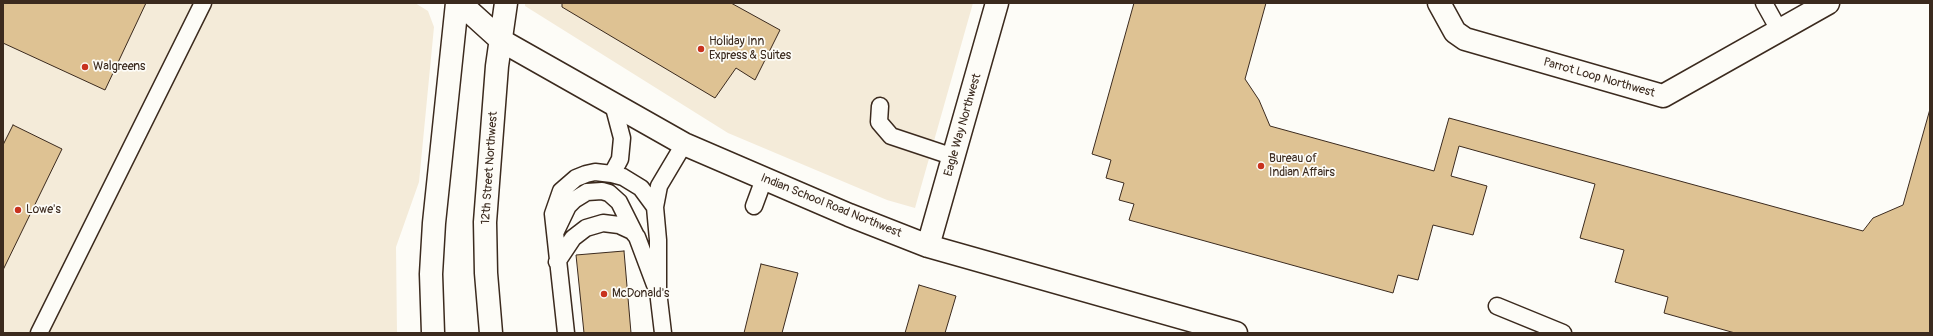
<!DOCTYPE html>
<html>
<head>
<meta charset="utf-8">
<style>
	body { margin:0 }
	#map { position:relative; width:1933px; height:336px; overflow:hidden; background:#fdfcf7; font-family:Pangolin,sans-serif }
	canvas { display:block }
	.frame { position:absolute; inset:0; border:4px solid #3b2a1e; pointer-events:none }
</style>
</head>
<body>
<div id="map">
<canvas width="1933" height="336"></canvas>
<div class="frame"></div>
</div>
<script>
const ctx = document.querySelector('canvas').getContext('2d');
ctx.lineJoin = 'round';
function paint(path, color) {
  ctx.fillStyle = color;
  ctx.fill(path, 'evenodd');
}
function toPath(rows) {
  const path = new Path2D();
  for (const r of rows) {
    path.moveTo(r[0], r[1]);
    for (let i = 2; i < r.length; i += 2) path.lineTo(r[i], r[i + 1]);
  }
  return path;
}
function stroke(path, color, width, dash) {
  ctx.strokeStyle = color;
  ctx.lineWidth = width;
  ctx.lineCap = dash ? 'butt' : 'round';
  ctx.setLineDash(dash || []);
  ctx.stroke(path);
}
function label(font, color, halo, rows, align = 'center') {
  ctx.font = font + ' Pangolin,sans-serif';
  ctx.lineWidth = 3.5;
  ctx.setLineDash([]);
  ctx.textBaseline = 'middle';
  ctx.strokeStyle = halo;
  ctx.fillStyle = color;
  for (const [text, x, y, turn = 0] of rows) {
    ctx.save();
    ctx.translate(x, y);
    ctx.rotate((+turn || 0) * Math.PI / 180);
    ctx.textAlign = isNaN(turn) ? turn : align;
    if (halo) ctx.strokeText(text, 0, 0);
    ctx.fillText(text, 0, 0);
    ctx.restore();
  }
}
const built = toPath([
	[3,3,415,3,428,11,434,27,419,182,396,247,397,333,3,333],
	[525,3,973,3,915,208,887,200,728,133,525,6]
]);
const building = toPath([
	[3,3,146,3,105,90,3,43,3,3],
	[562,3,731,3,780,30,755,80,736,68,715,98,562,7,562,3],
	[1134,3,1266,3,1245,79,1259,100,1270,126,1434,171,1449,118,1863,231,1873,218,1903,205,1930,109,1930,333,1735,333,1664,313,1668,297,1615,282,1624,250,1580,238,1595,184,1459,146,1451,176,1487,186,1473,235,1433,225,1418,280,1398,275,1393,293,1129,220,1134,204,1119,200,1124,183,1106,178,1111,160,1092,154,1134,3],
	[13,125,62,149,3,270,3,145,13,125],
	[624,251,631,333,584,333,576,255,624,251],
	[761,264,798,273,782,333,744,333,761,264],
	[919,285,956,296,945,333,905,333,919,285]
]);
const service = toPath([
	[1764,3,1779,30],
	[880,106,879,122,891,136,954,157],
	[612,174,620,159,622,138,613,104],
	[754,206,764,179],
	[556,231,568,206,574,200,587,192,602,191,609,193,619,202,636,236],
	[557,262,573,238,586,228,603,223,619,225,632,231,637,237,655,285],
	[1497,306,1563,333],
	[39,333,203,3],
	[566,333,553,214,561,191,576,178,586,174,595,172,612,174,623,177,641,188,655,207],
	[663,333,658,291,658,240,655,207,659,186,684,144]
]);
const minor = toPath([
	[1439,3,1455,32,1465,39,1663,96,1828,3],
	[502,41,684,144,849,215,928,246,1236,333],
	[928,246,997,3]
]);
const secondary = toPath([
	[460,3,502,41],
	[433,333,431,274,434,223,457,3],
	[491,333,486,273,485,222,497,66,506,3]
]);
const markers = [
	[701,49,4,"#c8321e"],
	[85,67,4,"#c8321e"],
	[1261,166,4,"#c8321e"],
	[18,210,4,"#c8321e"],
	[604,294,4,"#c8321e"]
];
const poiNames = [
	["Holiday Inn",709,42],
	["Express & Suites",709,56],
	["Walgreens",93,67],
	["Bureau of",1269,159],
	["Indian Affairs",1269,173],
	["Lowe's",26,210],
	["McDonald's",612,294]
];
const streetNames = [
	["Parrot Loop Northwest",1599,78,16],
	["Eagle Way Northwest",963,125,-74],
	["12th Street Northwest",490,168,-86],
	["Indian School Road Northwest",831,206,22]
];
paint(built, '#f4ebd9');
paint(building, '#dec293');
stroke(building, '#3b2a1e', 1);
stroke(service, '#3b2a1e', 19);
stroke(minor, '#3b2a1e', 25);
stroke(secondary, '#3b2a1e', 25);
stroke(service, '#fdfcf7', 16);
stroke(minor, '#fdfcf7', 22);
stroke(secondary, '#fdfcf7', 22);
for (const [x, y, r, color] of markers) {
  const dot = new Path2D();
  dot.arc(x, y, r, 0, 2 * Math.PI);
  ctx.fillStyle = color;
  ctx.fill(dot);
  stroke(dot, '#fdfcf7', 1.5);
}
label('12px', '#3b2a1e', '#fdfcf7', poiNames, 'left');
label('12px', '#3b2a1e', '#fdfcf7', streetNames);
</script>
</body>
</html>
